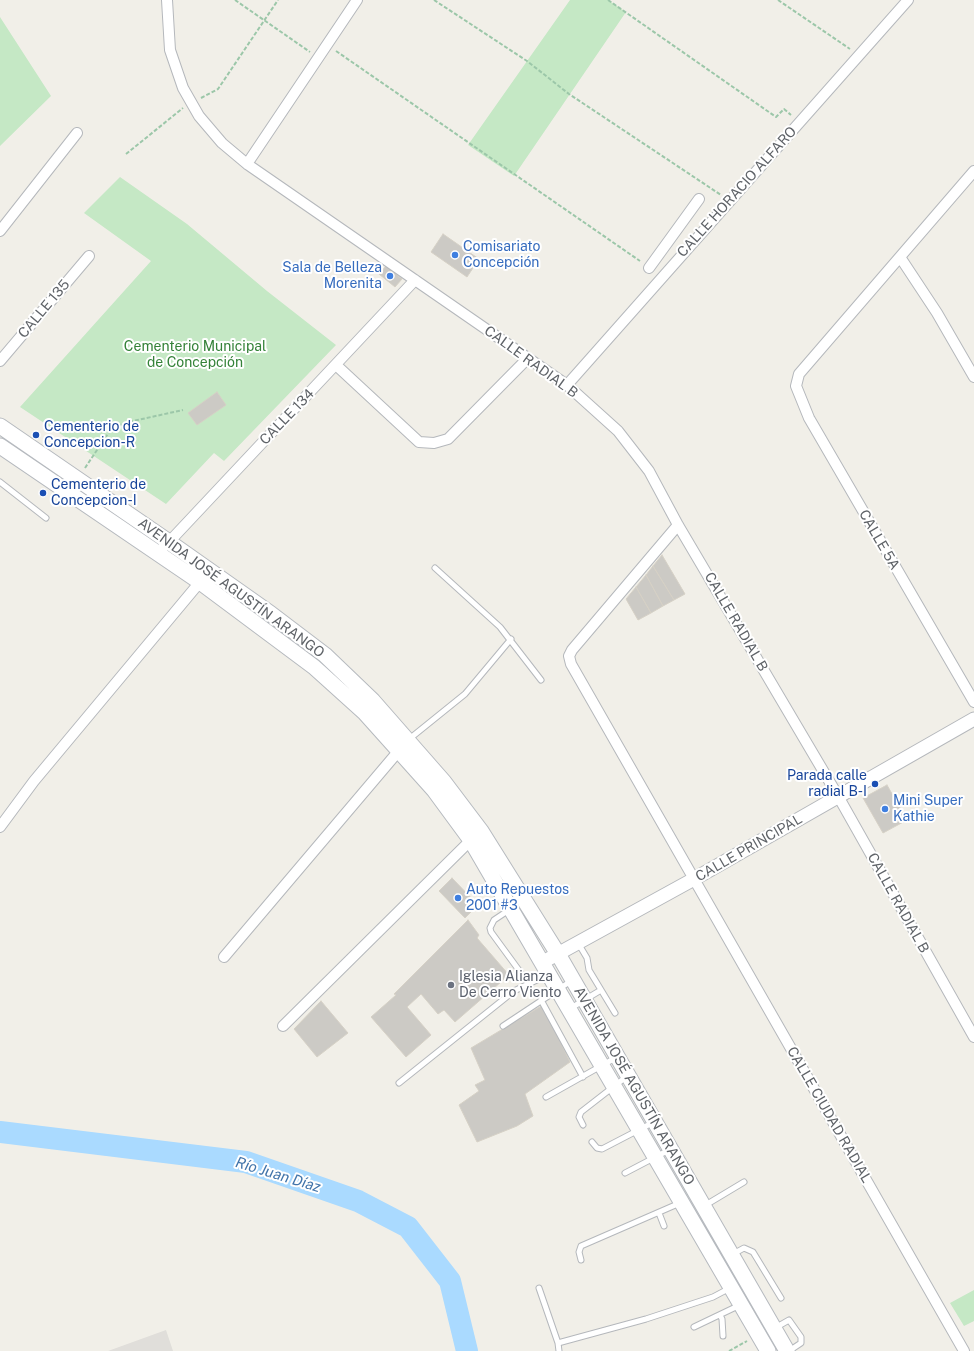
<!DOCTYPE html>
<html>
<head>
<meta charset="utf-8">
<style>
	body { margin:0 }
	canvas { display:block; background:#f1efe8 }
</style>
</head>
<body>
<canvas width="974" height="1351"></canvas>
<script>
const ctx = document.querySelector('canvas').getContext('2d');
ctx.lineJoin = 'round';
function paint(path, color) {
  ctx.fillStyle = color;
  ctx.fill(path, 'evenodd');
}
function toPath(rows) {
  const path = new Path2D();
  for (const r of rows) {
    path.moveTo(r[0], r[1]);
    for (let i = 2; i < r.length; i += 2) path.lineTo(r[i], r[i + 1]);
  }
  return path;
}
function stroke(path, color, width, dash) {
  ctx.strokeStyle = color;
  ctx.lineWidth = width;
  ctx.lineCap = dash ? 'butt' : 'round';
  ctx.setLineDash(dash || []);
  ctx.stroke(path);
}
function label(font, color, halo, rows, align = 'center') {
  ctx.font = font + ' "Public Sans",sans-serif';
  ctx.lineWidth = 4;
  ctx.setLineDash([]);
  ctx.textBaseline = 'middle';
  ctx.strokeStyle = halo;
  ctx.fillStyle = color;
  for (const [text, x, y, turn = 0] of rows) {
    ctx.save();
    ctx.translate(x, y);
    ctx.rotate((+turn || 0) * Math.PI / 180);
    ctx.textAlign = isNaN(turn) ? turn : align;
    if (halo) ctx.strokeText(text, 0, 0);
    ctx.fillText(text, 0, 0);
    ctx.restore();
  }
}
const industrial = toPath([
	[166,1330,173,1351,108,1351]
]);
const green = toPath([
	[570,0,608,0,626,12,514,176,468,145],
	[0,17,51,96,0,146],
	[120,177,187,224,267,291,336,345,224,461,214,453,166,504,20,407,151,261,84,213],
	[974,1290,974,1321,964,1326,950,1303]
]);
const river = toPath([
	[0,1132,246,1162,358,1201,408,1227,450,1281,467,1351]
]);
const building = toPath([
	[443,234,479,259,467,277,431,252,443,234],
	[386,266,402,279,395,287,379,274,386,266],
	[217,392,226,405,197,425,188,413,217,392],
	[662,555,685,594,674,600,653,566,662,555],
	[653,566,674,600,663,606,646,575,653,566],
	[646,575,663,606,651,613,636,587,646,575],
	[636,587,651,613,638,620,626,599,636,587],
	[887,785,907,820,883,833,863,798,887,785],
	[452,878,478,905,465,918,439,891,452,878],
	[468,920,479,935,477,938,509,975,455,1022,444,1010,438,1014,421,994,407,1007,431,1035,406,1057,371,1017,396,995,394,994,468,920],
	[321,1001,348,1033,317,1057,294,1029,321,1001],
	[543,1005,570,1062,525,1094,533,1116,517,1126,477,1142,459,1105,479,1091,475,1085,485,1080,471,1048,543,1005]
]);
const path = toPath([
	[235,0,310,52],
	[434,0,527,61,569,94,721,195],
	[608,0,776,117,784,109,791,115],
	[778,0,850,49],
	[336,51,640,261],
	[201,98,218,89,278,0],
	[126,154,183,108],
	[85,468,109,432,124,423,183,410],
	[729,1351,747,1341]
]);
const service = toPath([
	[0,482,46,518],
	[435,568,500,627,541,680],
	[408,740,465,694,511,639],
	[509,910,494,920,490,928,491,932,529,984],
	[578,943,587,958,589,970,615,1013],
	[541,1000,583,1077],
	[571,1008,601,990],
	[503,1026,571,981],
	[399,1083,514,991,547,975],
	[546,1097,617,1057],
	[583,1125,579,1117,581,1112,626,1077],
	[592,1142,597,1148,602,1149,654,1122],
	[625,1173,669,1150],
	[704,1206,744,1182],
	[659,1213,664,1226],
	[733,1254,744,1248,753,1252,781,1298],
	[581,1260,579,1252,581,1246,680,1203],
	[539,1288,558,1343,559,1351],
	[720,1315,722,1319,723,1336],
	[694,1327,740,1305],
	[775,1328,789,1320,801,1337,801,1343,789,1351],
	[558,1343,646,1319,713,1297,730,1288]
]);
const minor = toPath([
	[167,0,170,50,183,88,199,116,222,143,247,164,567,385,618,431,649,471,678,525,838,796,974,1037],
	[247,164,357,0],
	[974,171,799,374,796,386,809,418,974,702],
	[0,231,77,133],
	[900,257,937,313,974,377],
	[649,268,699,199],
	[0,361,89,256],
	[336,365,419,442,434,443,448,439,528,358],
	[567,385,908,0],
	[678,525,572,650,569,656,571,664,964,1351],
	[157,553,169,542,415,280],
	[0,827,34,781,200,582],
	[224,957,402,747],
	[283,1026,475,836]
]);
const tertiary = toPath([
	[543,962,694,879,974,719]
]);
const secondary = toPath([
	[0,426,169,542,271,614,325,655,373,701,444,782,481,831,558,954,787,1351],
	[0,446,200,582,314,667,365,713,434,790,470,839,768,1351]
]);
const markers = [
	[455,255,4,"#3f7fe0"],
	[390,276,4,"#3f7fe0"],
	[36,435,4,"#1a4fb4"],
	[43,493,4,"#1a4fb4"],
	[875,784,4,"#1a4fb4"],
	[885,809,4,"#3f7fe0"],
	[458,898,4,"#3f7fe0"],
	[451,985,4,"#6b7280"]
];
const streetNames = [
	["CALLE HORACIO ALFARO",737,192,-48],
	["CALLE 135",44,309,-50],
	["CALLE RADIAL B",531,362,36],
	["CALLE 134",287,417,-46],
	["CALLE 5A",879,540,60],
	["AVENIDA JOSÉ AGUSTÍN ARANGO",231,588,36],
	["CALLE RADIAL B",736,622,60],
	["CALLE PRINCIPAL",749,848,-30],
	["CALLE RADIAL B",898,903,61],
	["AVENIDA JOSÉ AGUSTÍN ARANGO",634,1086,60],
	["CALLE CIUDAD RADIAL",829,1115,60]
];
const shopNames = [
	["Comisariato",463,247],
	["Concepción",463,263],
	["Sala de Belleza",382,268,"right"],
	["Morenita",382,284,"right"],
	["Mini Super",893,801],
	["Kathie",893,817],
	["Auto Repuestos",466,890],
	["2001 #3",466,906]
];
const parkNames = [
	["Cementerio Municipal",195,347],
	["de Concepción",195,363]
];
const transitNames = [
	["Cementerio de",44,427],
	["Concepcion-R",44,443],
	["Cementerio de",51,485],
	["Concepcion-I",51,501],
	["Parada calle",867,776,"right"],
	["radial B-I",867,792,"right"]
];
const worshipNames = [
	["Iglesia Alianza",459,977],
	["De Cerro Viento",459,993]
];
const waterNames = [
	["Río Juan Díaz",278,1175,17]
];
paint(industrial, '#e0deda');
paint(green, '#c5e8c5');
stroke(river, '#aadaff', 22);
paint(building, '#cccac5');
stroke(building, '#d6d1c6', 1);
stroke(service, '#b5b8bc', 7);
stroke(minor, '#b5b8bc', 12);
stroke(tertiary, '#b5b8bc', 15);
stroke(secondary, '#b6babf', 17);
stroke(path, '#9cc7a9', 2, [4, 2]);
stroke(service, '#fff', 5);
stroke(minor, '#fff', 10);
stroke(tertiary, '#fff', 13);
stroke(secondary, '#fff', 15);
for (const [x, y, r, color] of markers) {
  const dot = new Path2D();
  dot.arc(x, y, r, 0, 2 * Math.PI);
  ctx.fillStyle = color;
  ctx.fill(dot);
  stroke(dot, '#fff', 1.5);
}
label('14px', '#5f6368', '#fff', streetNames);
label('14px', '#366cbe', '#fff', shopNames, 'left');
label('14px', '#348238', '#fff', parkNames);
label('14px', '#164399', '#fff', transitNames, 'left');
label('14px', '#5b616d', '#fff', worshipNames, 'left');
label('italic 15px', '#4174aa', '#fff', waterNames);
</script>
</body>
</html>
